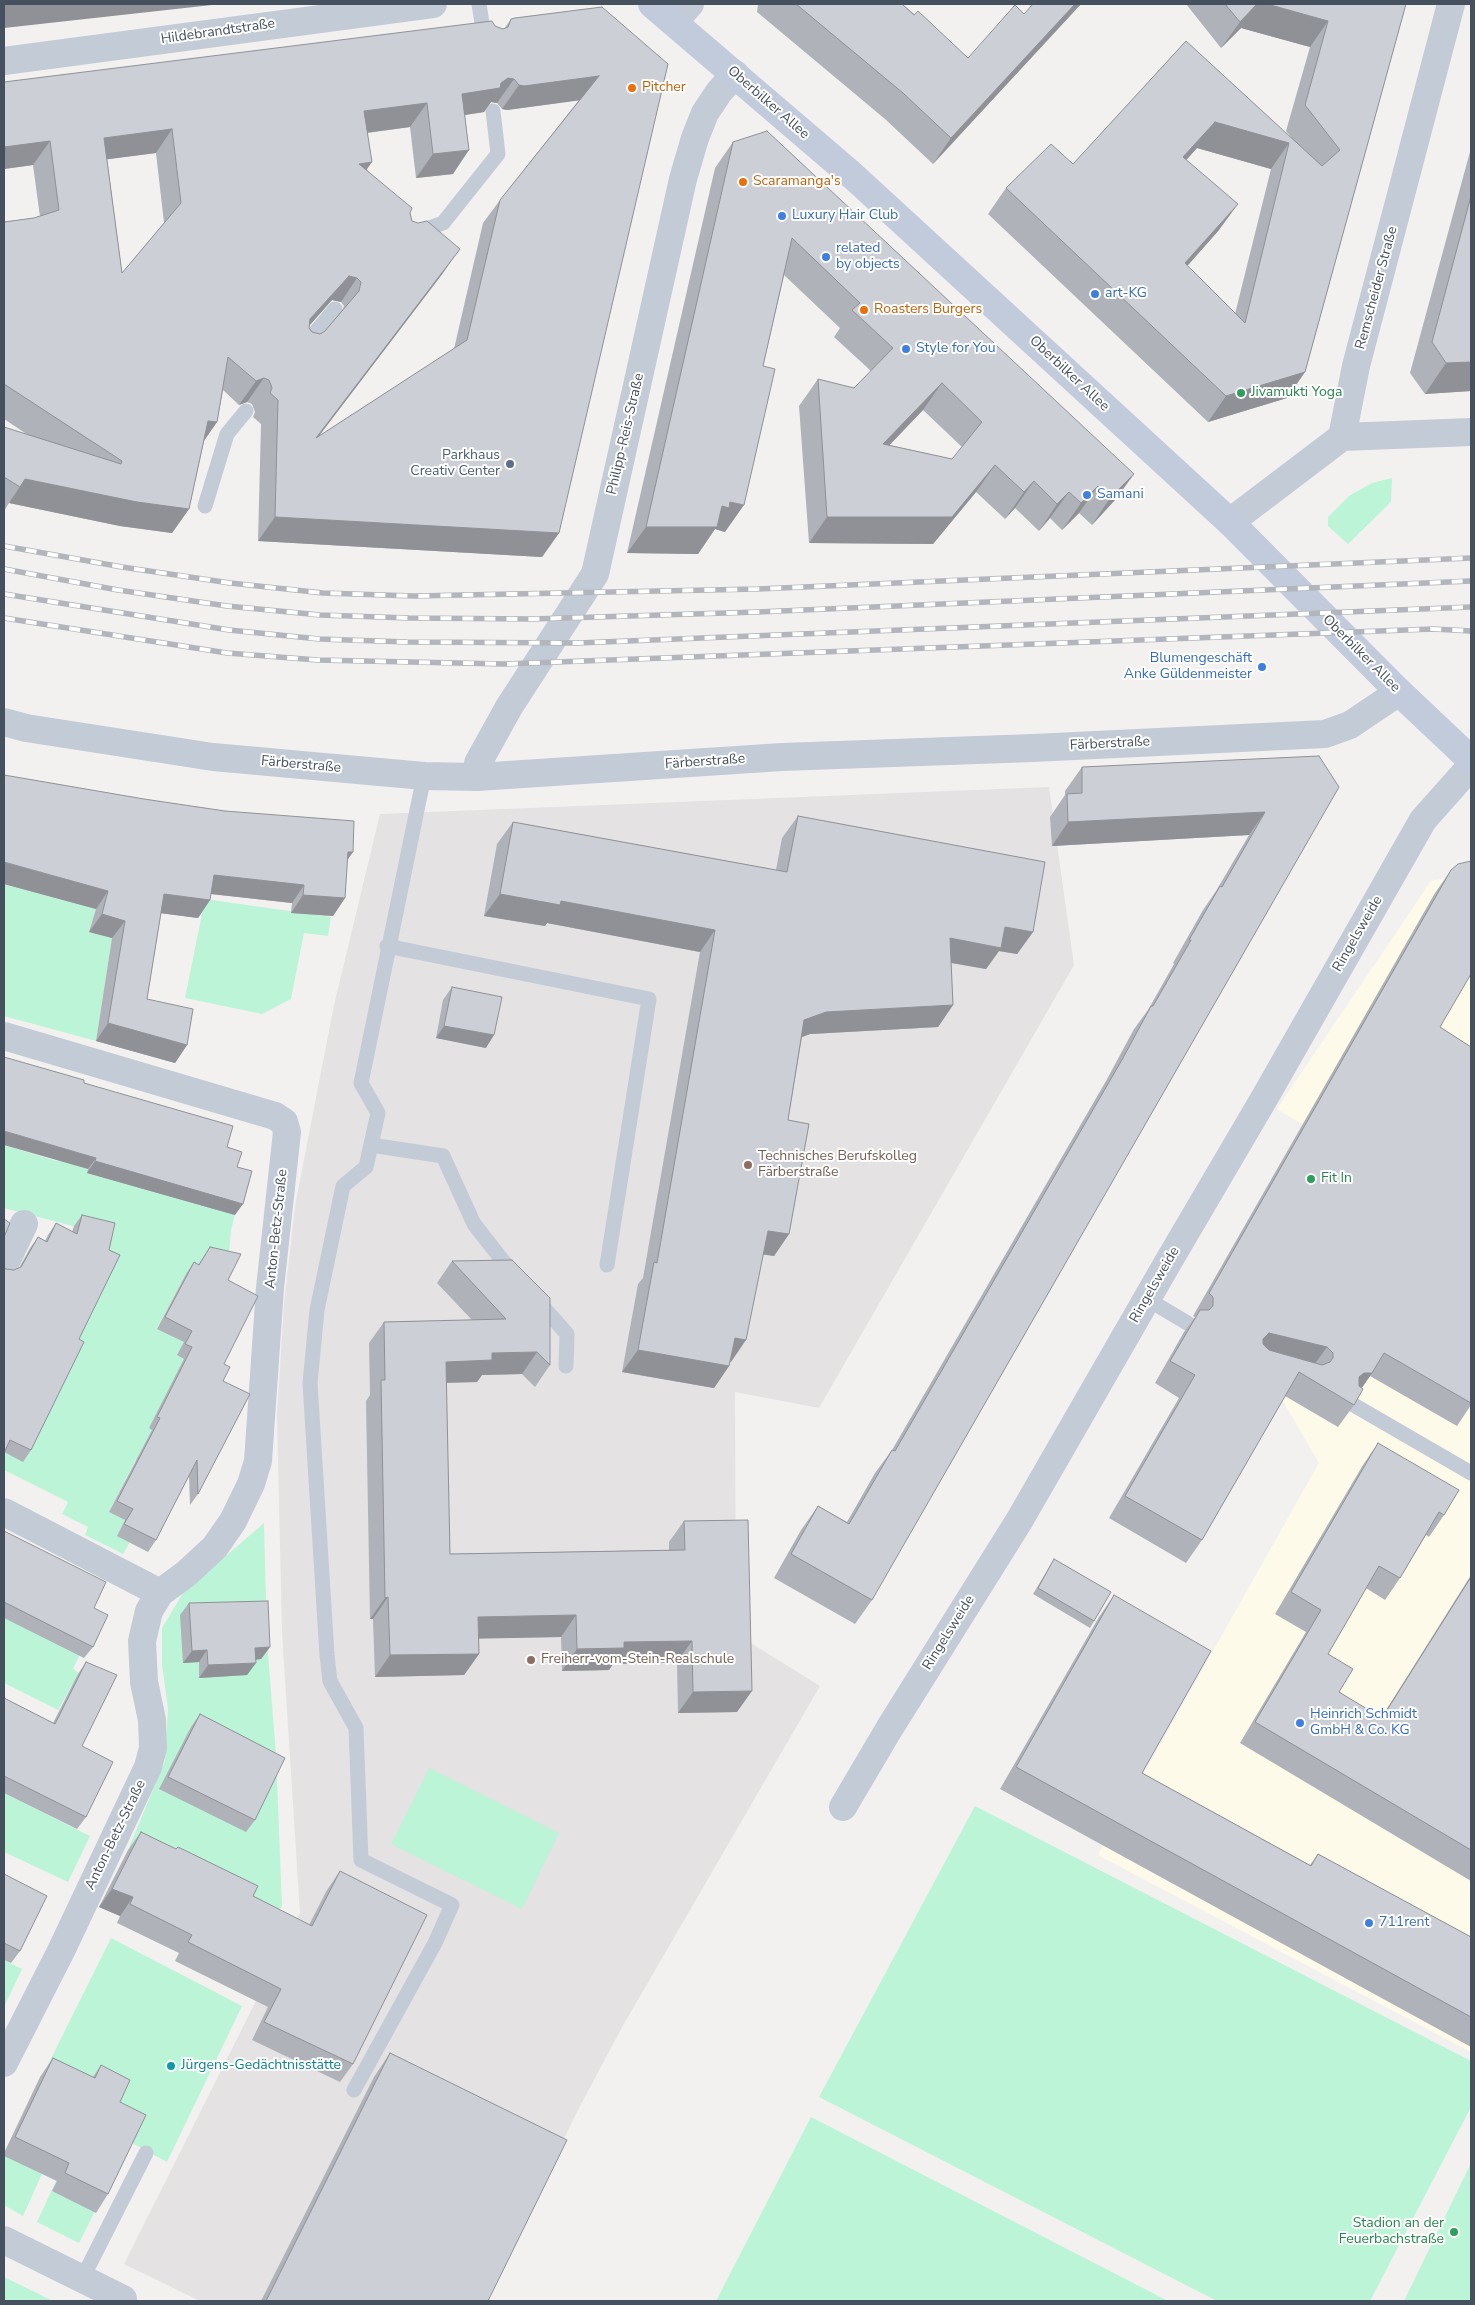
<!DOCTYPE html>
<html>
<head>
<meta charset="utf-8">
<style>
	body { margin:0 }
	#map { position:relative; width:1475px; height:2305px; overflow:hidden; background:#f3f1f0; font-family:"Nunito Sans",sans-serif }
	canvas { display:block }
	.frame { position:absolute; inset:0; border:5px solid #465160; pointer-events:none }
</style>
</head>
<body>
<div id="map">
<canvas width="1475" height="2305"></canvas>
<div class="frame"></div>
</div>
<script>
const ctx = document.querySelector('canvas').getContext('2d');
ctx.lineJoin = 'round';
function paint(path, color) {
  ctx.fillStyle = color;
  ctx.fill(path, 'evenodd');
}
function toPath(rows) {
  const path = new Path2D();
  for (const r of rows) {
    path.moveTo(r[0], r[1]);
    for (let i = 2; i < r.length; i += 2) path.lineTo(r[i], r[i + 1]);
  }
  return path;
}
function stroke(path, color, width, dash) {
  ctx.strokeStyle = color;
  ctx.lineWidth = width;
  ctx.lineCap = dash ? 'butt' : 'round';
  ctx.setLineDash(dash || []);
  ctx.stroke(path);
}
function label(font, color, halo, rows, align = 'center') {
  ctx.font = font + ' "Nunito Sans",sans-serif';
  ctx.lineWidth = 4;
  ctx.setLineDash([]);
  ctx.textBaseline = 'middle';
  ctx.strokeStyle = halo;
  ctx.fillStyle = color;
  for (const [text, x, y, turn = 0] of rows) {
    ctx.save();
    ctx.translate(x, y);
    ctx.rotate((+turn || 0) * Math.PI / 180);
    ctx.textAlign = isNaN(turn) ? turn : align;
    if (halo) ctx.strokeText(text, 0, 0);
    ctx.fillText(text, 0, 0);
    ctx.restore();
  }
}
const commercial = toPath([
	[1467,874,1471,877,1471,2052,1098,1855,1319,1463,1281,1398,1402,1184,1277,1109,1431,881]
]);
const education = toPath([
	[1049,787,1074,965,819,1408,735,1392,736,1634,820,1686,621,2029,577,2112,485,2301,200,2301,124,2264,300,1913,282,1633,277,1414,284,1304,295,1206,334,1005,380,814]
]);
const green = toPath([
	[1392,478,1391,502,1348,544,1328,526,1328,517,1349,496,1372,483],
	[4,884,96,909,89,932,112,938,96,1041,4,1016],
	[205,899,331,917,328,936,304,933,291,999,262,1014,185,998],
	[4,1145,56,1161,93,1152,87,1173,235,1214,231,1230,227,1278,191,1277,186,1274,157,1328,184,1342,178,1355,192,1363,149,1428,174,1441,159,1470,136,1459,109,1512,125,1520,130,1542,123,1554,85,1535,88,1527,62,1514,68,1502,4,1470,4,1452,23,1461,55,1343,99,1260,107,1235,4,1208],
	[264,1523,267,1640,276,1755,282,1906,268,1929,128,1850,165,1761,168,1708,162,1664,162,1628,183,1593],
	[4,1618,80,1654,73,1669,79,1673,58,1710,4,1683],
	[429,1768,559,1833,522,1909,391,1844],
	[4,1793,90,1836,68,1882,4,1852],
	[975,1806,1471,2061,1471,2107,1370,2301,1217,2301,819,2097],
	[111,1938,242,2006,167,2162,130,2142,79,2243,37,2222,56,2181,42,2174,23,2216,4,2205,4,2153],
	[4,1960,22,1969,4,2007],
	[811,2117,1168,2301,716,2301],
	[1471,2162,1471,2301,1404,2301,1471,2163],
	[4,2277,53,2301,4,2301]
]);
const lane = toPath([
	[479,4,485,42],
	[415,233,443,223,498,154,493,111],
	[302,348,335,309],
	[205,506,227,434,246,411],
	[387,946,649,999,607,1265],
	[371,1145,443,1156,474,1224,514,1275],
	[1147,1299,1189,1324],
	[538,1301,567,1334,566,1366],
	[1352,1404,1471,1473],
	[354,2090,435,1943,452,1905,361,1860,356,1728,330,1681,327,1655,310,1383,317,1310,343,1186,366,1167,378,1113,361,1083,424,776],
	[82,2279,146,2153]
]);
const street = toPath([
	[674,22,690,4],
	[4,61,433,4],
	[1342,437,1471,432],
	[1230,522,1342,437,1356,366,1451,4],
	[4,722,26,728,213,757,424,776,477,777,782,757,1033,748,1325,734,1350,725,1399,692],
	[477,777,478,763,509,707,595,574,683,179,695,138,705,113,719,92,735,74],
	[4,1036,275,1116,284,1122,287,1132,270,1288,258,1461,251,1484,233,1521,215,1547,187,1573,160,1593],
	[4,1266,24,1224],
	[4,1512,160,1593,149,1611,142,1641,144,1682,152,1720,153,1748,148,1767,61,1951,4,2063],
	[843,1807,889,1729,1019,1521,1167,1264,1265,1097,1423,820,1471,766],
	[4,2240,123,2299]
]);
const secondary = toPath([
	[652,4,853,176,1230,522,1399,692,1471,760]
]);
const rail = toPath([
	[4,546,122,567,230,583,323,593,414,596,758,589,1471,558],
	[4,569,118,590,227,606,320,615,409,618,532,619,758,612,1471,581],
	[4,594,229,630,319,639,407,642,578,643,1471,607],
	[4,618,227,653,317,660,504,664,1433,629,1471,631]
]);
const wall = toPath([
	[758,4,902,4,968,58,1024,14,1081,4,933,164,885,119,757,12],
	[1186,4,1406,4,1305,372,1287,398,1208,422,988,214,1006,188,1073,164,1186,41,1293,140,1286,131,1310,47,1241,28,1221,48],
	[1197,148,1271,169,1235,314,1187,266,1219,230,1186,160],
	[602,7,559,533,542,557,258,541,261,424,253,417,255,412,252,404,247,402,239,405,223,390,217,422,204,441,189,509,172,533,120,526,9,503,4,511,4,427,28,435,4,419,4,222,34,218,40,217,33,165,4,169,4,82,495,26,503,29,504,29,511,19],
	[579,100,500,200,483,223,454,349,319,436,443,273,412,221,410,213,367,170,368,133,410,127,416,178,453,174,465,115,484,112,491,102,497,103,502,109,507,110],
	[156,153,164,223,122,273,107,159],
	[332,300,341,302,344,306,343,309,325,331,320,334,312,332,309,328,309,326],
	[733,142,1134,474,1115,500,1092,525,1079,513,1062,530,1050,518,1039,531,1015,508,1005,519,976,492,933,544,809,543,799,406,818,379,854,388,871,371,834,337,840,328,784,275,725,532,715,529,698,554,627,553,715,168],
	[923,410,962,447,952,459,889,445],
	[1471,148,1471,391,1425,394,1410,373],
	[1319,756,872,1600,855,1624,774,1578,801,1530,818,1506,847,1522,875,1473,892,1450,1106,1081,1134,1029,1148,1010,1174,964,1173,963,1203,910,1216,891,1249,835,1052,846,1050,817,1065,795,1065,791,1082,767],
	[798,816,1033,932,1017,954,999,951,986,969,951,963,953,1005,938,1027,810,1034,802,1037,788,1120,789,1234,774,1256,763,1254,729,1366,714,1388,622,1372,638,1284,643,1278,700,952,547,923,545,926,484,916,497,844,513,822,776,870,782,838],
	[353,852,347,860,345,898,333,916,291,913,292,903,211,894,210,900,198,918,161,913,147,999,187,1045,175,1063,96,1041,112,938,89,932,96,909,4,884],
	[1451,870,1440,1027,1471,1047,1471,1405,1457,1426,1370,1376,1362,1388,1354,1405,1338,1427,1285,1396,1202,1540,1186,1563,1109,1518,1179,1398,1155,1383,1184,1332,1195,1317,1193,1316,1435,893],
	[452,987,486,1048,436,1038,443,1000],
	[84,1083,227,1147,237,1167,235,1215,87,1173,88,1169],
	[82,1215,79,1339,31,1450,23,1462,4,1452,6,1269,14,1270,19,1268,30,1248,38,1237,45,1241,48,1235,56,1223,72,1232,74,1226],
	[210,1247,228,1280,224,1364,223,1381,198,1494,190,1505,189,1475,156,1540,148,1552,117,1536,125,1520,109,1512,152,1430,149,1428,184,1359,177,1355,184,1342,157,1329,186,1274,194,1262,198,1265],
	[452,1261,550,1365,535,1387,522,1374,482,1375,477,1382,446,1383,450,1554,669,1550,669,1542,684,1521,737,1712,678,1713,677,1662,613,1664,609,1670,562,1671,561,1637,479,1638,479,1654,464,1675,375,1677,373,1619,370,1619,366,1401,370,1395,369,1343,384,1322,472,1320,437,1283],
	[1378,1443,1444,1515,1429,1537,1426,1535,1400,1578,1385,1600,1366,1588,1328,1654,1339,1692,1381,1718,1471,1575,1471,1881,1240,1743,1306,1632,1275,1614,1363,1465],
	[4,1531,94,1608,93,1647,84,1658,4,1618],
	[1054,1559,1094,1621,1090,1628,1033,1594],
	[1114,1595,1142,1773,1310,1865,1318,1854,1471,1937,1471,2047,1000,1789,1099,1617],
	[189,1603,270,1647,261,1659,256,1660,247,1675,199,1678,199,1662,183,1663,180,1615],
	[86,1662,82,1746,86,1817,77,1829,4,1793,4,1698,53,1723,78,1674],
	[200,1714,255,1820,246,1832,159,1789,191,1727],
	[141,1832,253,1896,309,1925,327,1890,340,1871,353,2064,340,2082,252,2040,268,2007,175,1961,179,1953,117,1923,120,1916,99,1907,128,1850],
	[4,1874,20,1951,11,1963,4,1960],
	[390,2053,488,2301,261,2301,374,2077],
	[53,2058,93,2077,101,2065,120,2102,108,2194,96,2213,52,2191,57,2181,4,2156,4,2153,40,2077]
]);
const shadedWall = toPath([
	[4,4,221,4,4,28],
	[1075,4,1081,4,933,164,951,138],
	[1257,4,1267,4,1328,21,1310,47,1241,28,1221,48,1240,22],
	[599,76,582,100,507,110,502,109,519,85],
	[508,78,514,79,497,103,491,102,484,112,445,118,462,94,501,83],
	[427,103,410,127,348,135,364,111],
	[1215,122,1289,143,1271,169,1197,148,1165,184,1183,157],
	[172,129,156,153,87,162,104,138],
	[50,141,33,165,4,169,4,147],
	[469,150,453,174,416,178,433,154],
	[372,162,355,186,359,164],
	[1238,204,1219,230,1167,289,1185,263],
	[460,249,443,273,299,462,316,438],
	[349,276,357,278,341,302,332,300,294,343,310,319],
	[1471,362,1471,391,1425,394,1446,363],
	[1305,372,1287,398,1208,422,1226,396],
	[264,378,247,402,239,405,256,381],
	[942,383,923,410,865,471,883,444],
	[208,421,217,422,200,446],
	[995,465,976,492,933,544,809,543,827,517],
	[1134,474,1115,500,1092,525,1110,498],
	[25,479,189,509,172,533,120,526,9,503],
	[1034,481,1015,508,1005,519,1024,492],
	[1098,486,1079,513,1062,530,1081,503],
	[1069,492,1050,518,1039,531,1057,504],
	[730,502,744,505,725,532,715,529,698,554,627,553,646,527,722,506],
	[275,517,559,533,542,557,258,541],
	[1265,812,1249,835,1052,846,1068,822],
	[348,852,353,852,340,870],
	[4,862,108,891,96,909,4,884],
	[214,875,304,885,292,903,202,893],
	[164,894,210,900,198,918,151,912],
	[500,894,561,901,715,930,700,952,547,923,545,926,484,916],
	[303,895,345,898,333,916,291,913],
	[102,914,125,921,112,938,89,932],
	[1005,927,1033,932,1017,954,999,951,986,969,935,960,950,938],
	[953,1005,938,1027,810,1034,789,1042,804,1020,826,1012],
	[108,1023,187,1045,175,1063,96,1041],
	[444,1026,494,1035,486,1048,436,1038],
	[4,1131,96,1158,88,1169,4,1145],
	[95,1161,243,1204,235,1215,87,1173],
	[768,1231,789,1234,774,1256,753,1253],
	[1269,1333,1327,1347,1311,1369,1253,1355,1263,1339],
	[735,1338,746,1340,731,1362,719,1360],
	[638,1350,729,1366,714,1388,622,1372],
	[537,1352,522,1374,482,1375,477,1382,431,1383,446,1362,492,1353],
	[1364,1373,1372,1373,1356,1396,1348,1396,1344,1400,1359,1377],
	[388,1597,373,1619,370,1619,385,1598],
	[576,1615,561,1637,463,1639,478,1617],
	[692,1641,677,1662,613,1664,609,1670,562,1671,577,1649,624,1642],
	[270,1647,261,1659,246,1660,255,1648],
	[207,1650,199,1662,183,1663,192,1651],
	[479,1654,464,1675,375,1677,390,1655],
	[256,1663,247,1675,199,1678,208,1665],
	[752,1691,737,1712,678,1713,693,1692],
	[112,1889,133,1897,120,1916,99,1907]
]);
const building = toPath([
	[796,4,902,4,914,15,918,11,968,58,1015,5,1024,14,1033,4,1075,4,951,138,903,93,796,4],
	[1225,4,1257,4,1240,22,1225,4],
	[1267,4,1406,4,1305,372,1226,396,1006,188,1051,144,1073,164,1186,41,1322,166,1340,150,1305,105,1328,21,1267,4],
	[1215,122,1289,143,1245,323,1185,263,1238,204,1183,157,1215,122],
	[602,7,668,64,559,533,275,517,278,400,270,393,272,388,269,380,264,378,256,381,228,357,217,422,208,421,189,509,137,502,25,479,20,487,4,477,4,427,121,464,122,461,4,384,4,222,34,218,59,210,50,141,4,147,4,82,492,21,495,26,503,29,508,27,511,19,515,18,602,7],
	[599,76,500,200,467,340,316,438,460,249,427,221,418,223,412,221,410,213,412,208,359,164,372,162,364,111,427,103,433,154,469,150,462,94,500,88,501,83,508,78,514,79,519,85,524,86,599,76],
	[172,129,181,203,122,273,104,138,172,129],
	[349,276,357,278,361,282,359,291,325,331,320,334,312,332,309,328,310,319,349,276],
	[767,131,1134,474,1110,498,1098,486,1081,503,1069,492,1057,504,1034,481,1024,492,995,465,952,517,827,517,818,379,854,388,893,348,852,310,860,303,792,238,763,366,775,369,744,505,730,502,729,508,722,506,717,527,646,527,733,142,767,131],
	[942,383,982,422,952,459,883,444,942,383],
	[1471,196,1471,362,1446,363,1432,342,1471,196],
	[1319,756,1339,787,872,1600,791,1554,818,1506,849,1524,892,1450,895,1451,1123,1058,1151,1006,1153,1006,1191,940,1189,940,1220,886,1222,887,1265,812,1068,822,1067,794,1082,793,1082,767,1319,756],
	[4,775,144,799,225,811,354,821,353,852,348,852,345,898,303,895,304,885,214,875,210,900,164,894,147,999,193,1009,187,1045,108,1023,125,921,102,914,108,891,4,862,4,775],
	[798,816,1045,862,1033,932,1005,927,1001,948,950,938,953,1005,826,1012,804,1020,788,1120,809,1124,789,1234,768,1231,746,1340,735,1338,729,1366,638,1350,654,1262,657,1263,715,930,561,901,560,905,500,894,513,822,787,872,798,816],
	[1471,861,1471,974,1440,1027,1471,1047,1471,1403,1384,1353,1372,1373,1364,1373,1359,1377,1359,1386,1363,1389,1354,1405,1299,1372,1202,1540,1125,1496,1195,1375,1170,1361,1200,1310,1209,1310,1213,1306,1213,1297,1209,1293,1451,870,1458,864,1471,861],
	[1269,1333,1327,1347,1333,1353,1333,1358,1330,1362,1322,1365,1269,1350,1263,1344,1263,1339,1269,1333],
	[452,987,502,997,494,1035,444,1026,452,987],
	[4,1057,84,1080,84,1083,233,1126,227,1147,242,1152,237,1167,252,1171,243,1204,95,1161,96,1158,4,1131,4,1057],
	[82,1215,115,1223,109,1250,120,1255,79,1339,84,1342,31,1450,10,1440,4,1453,4,1268,6,1269,14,1270,21,1267,38,1237,47,1242,56,1223,77,1234,82,1215],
	[4,1219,10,1223,4,1237,4,1219],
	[210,1247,241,1254,228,1280,258,1296,224,1364,230,1367,223,1381,250,1394,198,1494,197,1460,156,1540,124,1524,133,1509,117,1501,160,1418,157,1417,192,1347,185,1344,192,1331,165,1317,194,1262,199,1265,210,1247],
	[512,1260,550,1298,550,1365,537,1352,492,1353,492,1360,446,1362,450,1554,685,1550,684,1521,748,1520,752,1691,693,1692,692,1641,624,1642,624,1648,577,1649,576,1615,478,1617,479,1654,390,1655,388,1597,385,1598,381,1380,385,1380,384,1322,506,1319,452,1261,512,1260],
	[1378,1443,1459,1490,1444,1515,1439,1512,1400,1578,1379,1566,1328,1654,1353,1669,1339,1692,1382,1718,1471,1577,1471,1850,1255,1722,1321,1610,1291,1592,1378,1443],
	[4,1531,106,1582,94,1608,108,1615,93,1647,4,1602,4,1531],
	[1054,1559,1111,1592,1094,1621,1038,1588,1054,1559],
	[1114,1595,1211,1651,1142,1773,1311,1866,1318,1854,1471,1937,1471,2017,1016,1767,1114,1595],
	[268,1601,270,1647,255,1648,256,1663,208,1665,207,1650,192,1651,189,1603,268,1601],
	[86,1662,117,1675,82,1746,113,1762,86,1817,4,1776,4,1698,55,1724,86,1662],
	[200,1714,285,1758,255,1820,168,1777,200,1714],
	[141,1832,176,1849,178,1847,258,1886,253,1896,312,1926,340,1871,427,1915,353,2064,264,2022,281,1989,188,1942,192,1935,130,1904,133,1897,112,1889,141,1832],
	[4,1874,47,1896,20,1951,4,1943,4,1874],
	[390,2053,567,2140,488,2301,266,2301,390,2053],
	[53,2058,95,2078,101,2065,130,2080,120,2102,146,2115,108,2194,65,2173,69,2163,15,2137,53,2058]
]);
const markers = [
	[632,88,5,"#e8710a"],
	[743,182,5,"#e8710a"],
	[782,216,5,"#3f7fe0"],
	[826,257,5,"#3f7fe0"],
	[1095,294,5,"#3f7fe0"],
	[864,310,5,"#e8710a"],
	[906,349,5,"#3f7fe0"],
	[1241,393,5,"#2e9e5b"],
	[510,464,5,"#5c6f8a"],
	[1087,495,5,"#3f7fe0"],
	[1262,667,5,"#3f7fe0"],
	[748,1165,5,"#8d6e63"],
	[1311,1179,5,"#2e9e5b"],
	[531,1660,5,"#8d6e63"],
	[1300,1723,5,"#3f7fe0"],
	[1369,1923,5,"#3f7fe0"],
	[171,2066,5,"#0f9aa8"],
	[1454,2232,5,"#2e9e5b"]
];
const streetNames = [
	["Hildebrandtstraße",218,32,-8],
	["Oberbilker Allee",768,103,41],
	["Remscheider Straße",1377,288,-75],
	["Oberbilker Allee",1069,374,43],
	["Philipp-Reis-Straße",626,434,-77],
	["Oberbilker Allee",1361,654,45],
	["Färberstraße",1110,744,-3],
	["Färberstraße",705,762,-4],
	["Färberstraße",301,765,5],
	["Ringelsweide",1358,934,-60],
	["Anton-Betz-Straße",277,1229,-84],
	["Ringelsweide",1155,1285,-60],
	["Ringelsweide",949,1633,-58],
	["Anton-Betz-Straße",116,1835,-64]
];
const foodNames = [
	["Pitcher",642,88],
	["Scaramanga's",753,182],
	["Roasters Burgers",874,310]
];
const shopNames = [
	["Luxury Hair Club",792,216],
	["related",836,249],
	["by objects",836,265],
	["art-KG",1105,294],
	["Style for You",916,349],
	["Samani",1097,495],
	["Blumengeschäft",1252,659,"right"],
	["Anke Güldenmeister",1252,675,"right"],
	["Heinrich Schmidt",1310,1715],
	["GmbH & Co. KG",1310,1731],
	["711rent",1379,1923]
];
const leisureNames = [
	["Jivamukti Yoga",1251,393],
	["Fit In",1321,1179],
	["Stadion an der",1444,2224,"right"],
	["Feuerbachstraße",1444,2240,"right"]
];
const serviceNames = [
	["Parkhaus",500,456],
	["Creativ Center",500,472]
];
const educationNames = [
	["Technisches Berufskolleg",758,1157],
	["Färberstraße",758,1173],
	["Freiherr-vom-Stein-Realschule",541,1660]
];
const cultureNames = [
	["Jürgens-Gedächtnisstätte",181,2066]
];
paint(commercial, '#fefae9');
paint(education, '#e4e2e2');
paint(green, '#bbf4d7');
stroke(lane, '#c3cbd7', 15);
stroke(street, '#c3cbd7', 28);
stroke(secondary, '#c1cbdb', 28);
stroke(rail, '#b2b5bb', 5.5);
stroke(rail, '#fff', 4, [11]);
paint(wall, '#afb2b8');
paint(shadedWall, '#8f9196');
paint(building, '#cccfd6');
stroke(building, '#8f9196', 1);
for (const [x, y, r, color] of markers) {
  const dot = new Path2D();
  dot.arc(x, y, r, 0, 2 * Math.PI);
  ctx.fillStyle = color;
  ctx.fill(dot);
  stroke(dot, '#fff', 2);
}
label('14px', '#465160', '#fff', streetNames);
label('14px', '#c56008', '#fff', foodNames, 'left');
label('14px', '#366cbe', '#fff', shopNames, 'left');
label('14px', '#27864d', '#fff', leisureNames, 'left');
label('14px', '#4e5e75', '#fff', serviceNames, 'right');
label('14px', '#785e54', '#fff', educationNames, 'left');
label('14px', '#0d838f', '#fff', cultureNames, 'left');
</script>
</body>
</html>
